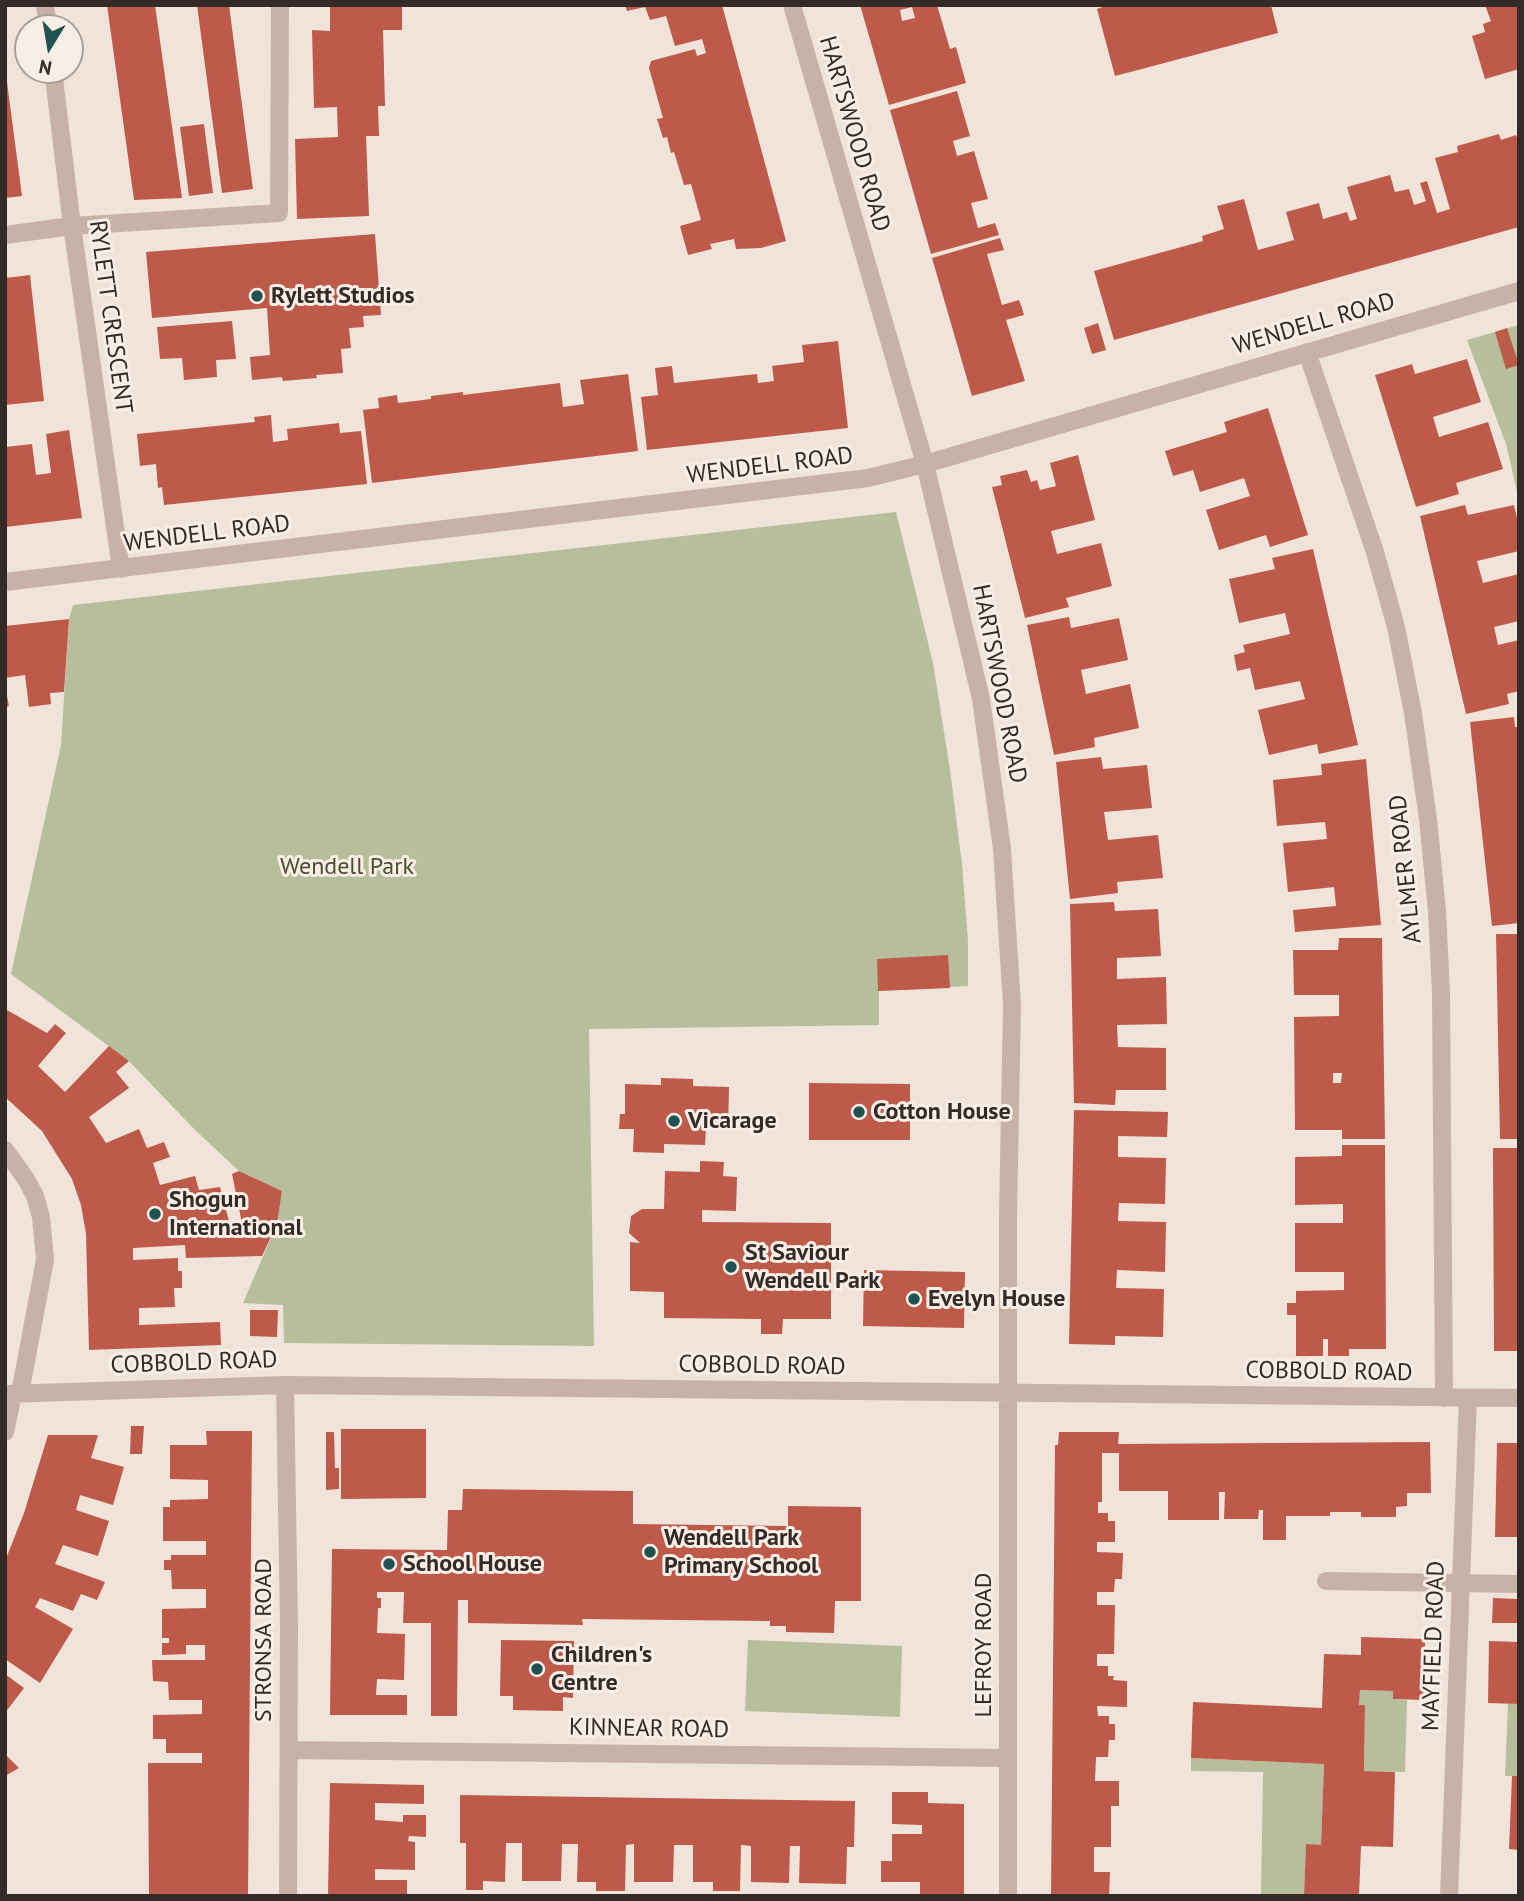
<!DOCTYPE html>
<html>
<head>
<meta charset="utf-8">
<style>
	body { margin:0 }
	#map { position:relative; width:1524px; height:1901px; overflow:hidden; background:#f0e3da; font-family:"PT Sans",sans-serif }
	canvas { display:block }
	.frame { position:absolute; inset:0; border:7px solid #342a27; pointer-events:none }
	.north { position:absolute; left:14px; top:14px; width:70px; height:70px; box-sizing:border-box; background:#f8eee6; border:2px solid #aaa09a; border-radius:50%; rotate:191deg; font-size:19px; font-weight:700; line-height:28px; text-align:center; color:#342a27 }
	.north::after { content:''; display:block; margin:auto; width:24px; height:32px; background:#1f5251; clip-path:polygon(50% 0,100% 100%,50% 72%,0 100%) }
</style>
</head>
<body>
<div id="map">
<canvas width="1524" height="1901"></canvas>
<div class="frame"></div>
<div class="north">N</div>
</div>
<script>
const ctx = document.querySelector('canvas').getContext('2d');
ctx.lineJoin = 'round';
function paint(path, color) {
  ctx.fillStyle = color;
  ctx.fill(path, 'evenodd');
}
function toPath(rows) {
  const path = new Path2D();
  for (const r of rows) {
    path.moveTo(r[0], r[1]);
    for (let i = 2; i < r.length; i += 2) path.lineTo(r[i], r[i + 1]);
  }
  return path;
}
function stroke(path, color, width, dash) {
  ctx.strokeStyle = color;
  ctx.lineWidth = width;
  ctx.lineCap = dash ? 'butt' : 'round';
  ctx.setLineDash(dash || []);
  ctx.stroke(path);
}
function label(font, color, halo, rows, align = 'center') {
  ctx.font = font + ' "PT Sans",sans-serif';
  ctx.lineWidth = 6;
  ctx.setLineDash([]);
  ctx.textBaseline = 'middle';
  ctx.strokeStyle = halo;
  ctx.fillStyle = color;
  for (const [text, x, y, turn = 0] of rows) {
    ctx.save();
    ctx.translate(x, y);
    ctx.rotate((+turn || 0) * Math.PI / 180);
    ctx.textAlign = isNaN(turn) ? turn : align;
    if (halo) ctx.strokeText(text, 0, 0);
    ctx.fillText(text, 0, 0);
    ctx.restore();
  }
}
const green = toPath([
	[1519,325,1519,500,1506,444,1467,340],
	[896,512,933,663,950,770,962,864,968,941,968,986,879,991,879,1025,589,1029,594,1346,284,1343,283,1305,243,1303,277,1224,282,1191,239,1171,194,1129,129,1061,11,974,61,745,69,619,73,605],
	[748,1640,902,1646,900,1717,745,1711],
	[1360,1690,1393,1691,1394,1699,1407,1700,1405,1772,1364,1771,1365,1706,1359,1705],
	[1519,1695,1519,1776,1505,1776,1508,1704,1518,1704],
	[1191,1758,1324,1764,1321,1845,1306,1845,1304,1896,1261,1896,1263,1772,1191,1771]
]);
const building = toPath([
	[107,5,155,5,182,198,134,200],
	[197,5,229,5,253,189,222,193],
	[330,5,402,5,402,30,383,30,385,106,378,106,379,136,366,136,369,216,297,219,295,139,338,137,337,107,314,108,312,30,330,31],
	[625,5,722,5,786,241,761,248,736,249,734,239,710,244,712,249,688,255,680,226,701,220,691,184,684,185,674,152,671,153,667,137,663,138,657,119,663,118,649,68,651,61,695,49,697,56,706,53,702,39,675,46,666,16,650,20,645,7,627,11],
	[860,5,937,5,950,49,956,47,966,83,889,105],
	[912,7,915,18,902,21,900,10],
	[1108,5,1271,5,1278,33,1115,76,1097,9],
	[1485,5,1519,5,1519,69,1485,79,1472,36,1485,32,1483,24,1491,21],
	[5,67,22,196,5,198],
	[957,91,970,136,953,141,957,156,974,151,988,199,971,203,978,228,995,223,999,235,931,254,890,110],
	[204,124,213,193,189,196,180,127],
	[1499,134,1501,140,1516,135,1519,143,1519,227,1114,340,1094,271,1203,241,1202,236,1224,229,1217,206,1244,199,1258,250,1294,240,1286,212,1319,203,1323,219,1347,212,1350,221,1357,219,1347,187,1390,175,1395,192,1409,189,1414,205,1426,201,1420,183,1427,181,1437,213,1450,209,1435,158,1458,152,1457,146],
	[375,234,381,315,363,316,364,327,349,328,351,348,341,349,343,373,316,375,317,378,283,381,282,377,252,380,250,357,270,355,267,308,152,318,146,252],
	[1000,238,1004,250,987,254,1002,305,1019,300,1022,308,1024,315,1006,320,1025,381,972,396,932,258],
	[30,275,44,401,5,405,5,278],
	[232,321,236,359,216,360,217,377,184,380,182,358,160,359,157,327],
	[1098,323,1106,350,1092,354,1084,328],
	[1507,328,1519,365,1506,369,1495,332],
	[838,341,848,428,647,450,641,397,658,395,655,368,672,366,674,383,757,374,758,383,774,381,772,366,804,362,802,345],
	[1467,359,1481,402,1433,417,1439,437,1488,422,1503,469,1456,483,1459,494,1416,507,1375,375,1412,364,1415,374],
	[628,374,638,451,372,483,363,410,379,408,378,398,397,395,398,403,431,399,431,396,463,392,463,395,560,383,563,407,584,404,580,380],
	[1268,408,1308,535,1270,547,1266,535,1219,550,1206,510,1250,496,1244,478,1200,492,1193,470,1173,476,1165,451,1227,432,1224,422],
	[271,415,273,442,288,440,287,429,339,423,340,433,361,431,367,484,164,505,162,487,158,488,156,464,140,466,137,434,255,422,254,417],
	[69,430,82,518,5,527,5,447,32,444,36,475,51,473,46,434],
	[1078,455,1095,520,1051,531,1057,554,1101,543,1112,586,1066,598,1069,607,1025,618,992,487,1002,485,1000,476,1027,470,1031,482,1037,480,1040,490,1056,486,1050,463],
	[1465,505,1468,515,1514,505,1519,527,1519,551,1477,561,1483,583,1519,574,1519,621,1494,627,1498,645,1519,640,1519,691,1507,694,1509,704,1466,714,1420,516],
	[1313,549,1358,745,1319,754,1317,744,1269,755,1258,710,1305,699,1300,681,1255,690,1250,668,1237,671,1234,655,1245,652,1243,645,1290,634,1285,613,1239,623,1229,579,1275,569,1272,558],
	[1069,617,1071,628,1119,618,1128,660,1081,670,1086,694,1130,684,1139,728,1094,738,1095,747,1054,755,1027,625],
	[69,619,64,692,50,693,51,704,29,707,25,675,5,678,5,626],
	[5,686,9,706,5,707],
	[1514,717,1515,727,1519,727,1519,923,1492,926,1470,722],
	[1101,757,1103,769,1147,765,1152,808,1104,812,1108,840,1158,835,1163,878,1117,882,1118,893,1070,899,1056,762],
	[1366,759,1381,925,1295,932,1293,910,1336,906,1334,887,1288,892,1283,843,1327,839,1325,822,1277,826,1273,780,1322,775,1321,764],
	[1114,902,1115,911,1158,909,1161,956,1117,958,1117,979,1166,977,1167,1024,1117,1025,1118,1047,1166,1048,1166,1090,1116,1090,1115,1105,1074,1103,1070,904],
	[1496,934,1519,934,1519,1139,1500,1139],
	[1339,938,1382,938,1385,1139,1342,1139,1342,1130,1295,1130,1294,1017,1339,1016,1339,995,1294,995,1293,950,1338,950],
	[1333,1073,1342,1073,1341,1083,1333,1083],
	[948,955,950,988,878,991,877,959],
	[7,1010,47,1033,55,1024,66,1033,38,1066,65,1092,109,1046,129,1061,116,1072,129,1088,89,1117,106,1143,139,1129,147,1148,164,1142,170,1157,153,1163,160,1185,195,1176,199,1190,220,1187,230,1225,242,1223,232,1174,239,1171,282,1191,277,1224,262,1256,186,1258,185,1245,133,1248,133,1260,178,1258,178,1271,182,1271,182,1288,174,1288,175,1307,139,1308,139,1325,220,1322,221,1345,89,1350,86,1234,81,1205,72,1179,42,1131,5,1097],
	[661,1078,693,1079,693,1086,729,1087,728,1130,706,1129,705,1145,664,1144,664,1153,633,1152,634,1129,619,1129,620,1114,625,1114,625,1084,661,1085],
	[809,1083,910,1084,910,1140,809,1140],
	[1074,1110,1168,1112,1167,1137,1118,1136,1118,1157,1166,1158,1165,1204,1119,1203,1118,1221,1166,1222,1165,1272,1117,1270,1116,1288,1164,1289,1163,1337,1115,1336,1115,1345,1069,1344],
	[1342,1145,1385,1145,1386,1349,1349,1349,1349,1356,1328,1356,1328,1339,1323,1339,1323,1356,1296,1356,1296,1315,1287,1315,1287,1303,1296,1303,1296,1291,1344,1290,1344,1272,1295,1272,1295,1223,1343,1223,1343,1204,1295,1205,1295,1157,1342,1156],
	[1493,1148,1519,1148,1519,1351,1494,1351],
	[700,1161,724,1162,723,1176,737,1177,736,1211,702,1210,702,1222,831,1223,831,1319,783,1319,782,1334,761,1334,761,1319,664,1318,664,1292,630,1291,630,1242,640,1243,629,1233,631,1216,642,1209,664,1209,665,1171,700,1172],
	[864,1270,965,1272,964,1328,863,1326],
	[250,1310,278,1310,277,1337,250,1336],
	[131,1426,144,1426,142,1454,130,1454],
	[341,1429,426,1429,426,1498,341,1499],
	[206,1431,252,1431,248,1896,149,1896,148,1763,202,1763,202,1753,166,1753,166,1739,153,1739,153,1715,202,1714,202,1700,169,1700,168,1682,153,1681,152,1660,205,1660,205,1645,186,1645,186,1654,162,1655,162,1643,169,1643,169,1638,162,1638,162,1609,206,1608,206,1589,172,1589,171,1570,164,1570,164,1560,171,1560,171,1555,206,1555,206,1541,163,1541,163,1507,170,1507,170,1500,208,1499,208,1480,170,1479,170,1445,207,1445],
	[326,1432,334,1432,335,1468,339,1468,339,1489,326,1490],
	[1059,1432,1119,1432,1118,1444,1430,1442,1431,1493,1407,1493,1407,1506,1396,1507,1396,1517,1361,1517,1361,1512,1330,1512,1330,1516,1286,1516,1286,1540,1263,1540,1263,1510,1259,1510,1258,1519,1224,1519,1225,1492,1219,1492,1219,1520,1168,1520,1168,1491,1119,1491,1119,1453,1102,1453,1102,1502,1098,1502,1098,1513,1108,1513,1108,1521,1115,1521,1115,1542,1097,1542,1097,1552,1123,1553,1122,1579,1115,1579,1114,1592,1097,1592,1097,1605,1115,1605,1114,1654,1097,1654,1097,1666,1108,1666,1108,1676,1114,1676,1113,1680,1127,1681,1127,1707,1097,1706,1098,1716,1109,1716,1109,1724,1115,1724,1115,1740,1109,1740,1108,1757,1096,1757,1095,1781,1119,1781,1119,1806,1111,1806,1111,1847,1094,1847,1094,1872,1110,1872,1109,1896,1051,1896,1055,1445,1058,1445],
	[48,1435,98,1435,91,1458,124,1467,113,1505,80,1495,76,1510,109,1521,98,1556,63,1545,55,1564,105,1582,97,1600,81,1594,73,1611,40,1598,35,1607,73,1629,40,1683,5,1659,5,1561,24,1513],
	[1497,1443,1519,1443,1518,1537,1495,1537],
	[463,1489,633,1491,633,1524,788,1526,788,1506,861,1507,861,1601,835,1601,834,1633,786,1632,786,1626,770,1626,770,1621,582,1619,583,1625,468,1623,468,1600,458,1600,457,1716,431,1716,431,1623,403,1623,404,1592,377,1592,377,1598,381,1598,381,1608,378,1608,377,1633,405,1634,404,1680,377,1679,376,1695,407,1695,407,1715,330,1715,332,1549,447,1550,448,1510,462,1510],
	[1493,1598,1519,1599,1519,1623,1492,1623],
	[1361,1637,1425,1639,1424,1700,1393,1699,1393,1691,1360,1690,1359,1705,1365,1705,1364,1771,1395,1772,1393,1847,1361,1846,1359,1896,1304,1896,1306,1844,1321,1845,1324,1764,1191,1758,1193,1702,1322,1708,1324,1654,1361,1655],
	[501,1640,574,1641,573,1698,563,1697,563,1711,513,1710,513,1696,500,1696],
	[1489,1641,1519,1642,1518,1704,1488,1703],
	[5,1674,24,1688,5,1713],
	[5,1754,19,1768,5,1776],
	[1512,1776,1519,1776,1519,1850,1509,1849],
	[330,1783,424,1785,424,1804,375,1803,375,1820,403,1822,403,1815,426,1815,426,1837,409,1836,408,1841,415,1842,415,1870,375,1869,375,1880,407,1880,407,1896,328,1896],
	[892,1792,928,1792,928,1803,964,1804,964,1896,920,1896,920,1882,881,1882,881,1861,892,1861,892,1834,922,1834,922,1825,892,1824],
	[460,1795,855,1801,854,1847,847,1847,846,1884,799,1883,800,1846,790,1846,789,1883,751,1882,751,1846,741,1845,740,1891,713,1891,713,1882,693,1882,693,1845,674,1845,673,1882,634,1882,634,1844,626,1845,625,1891,596,1891,596,1882,577,1882,578,1844,562,1844,561,1881,522,1881,522,1843,506,1843,505,1882,483,1881,483,1890,466,1890,466,1843,460,1843]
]);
const minor = toPath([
	[45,5,48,28],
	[792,5,925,464,981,699,1002,849,1012,1005,1008,1216,1008,1896],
	[53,70,72,226,121,569],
	[5,235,72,226,279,213,280,5],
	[1307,352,1375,552,1396,627,1413,713,1428,819,1437,911,1441,993,1444,1398],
	[5,582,868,478,925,464,1519,291],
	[5,1150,26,1179,35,1196,41,1217,45,1260,20,1393],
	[285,1385,289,1626,288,1896],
	[5,1394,285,1385,1519,1398],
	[5,1432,13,1394],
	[1326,1581,1519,1584],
	[289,1750,1008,1758],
	[1449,1896,1468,1398]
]);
const markers = [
	[257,296,7,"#1f5251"],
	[859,1112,7,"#1f5251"],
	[674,1121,7,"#1f5251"],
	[155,1214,7,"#1f5251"],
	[731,1267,7,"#1f5251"],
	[914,1299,7,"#1f5251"],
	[650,1552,7,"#1f5251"],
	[389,1564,7,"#1f5251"],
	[537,1669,7,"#1f5251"]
];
const streetNames = [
	["HARTSWOOD ROAD",854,134,74],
	["RYLETT CRESCENT",110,317,82],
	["WENDELL ROAD",1314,324,-16],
	["WENDELL ROAD",770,466,-7],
	["WENDELL ROAD",207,534,-7],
	["HARTSWOOD ROAD",999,684,79],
	["AYLMER ROAD",1406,869,-96],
	["COBBOLD ROAD",194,1363,-2],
	["COBBOLD ROAD",762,1366,1],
	["COBBOLD ROAD",1329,1372,1],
	["STRONSA ROAD",264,1640,-90],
	["LEFROY ROAD",984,1645,-90],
	["MAYFIELD ROAD",1434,1646,-88],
	["KINNEAR ROAD",649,1729,1]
];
const poiNames = [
	["Rylett Studios",271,296],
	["Cotton House",873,1112],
	["Vicarage",688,1121],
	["Shogun",169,1200],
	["International",169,1228],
	["St Saviour",745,1253],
	["Wendell Park",745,1281],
	["Evelyn House",928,1299],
	["Wendell Park",664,1538],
	["Primary School",664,1566],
	["School House",403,1564],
	["Children's",551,1655],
	["Centre",551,1683]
];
const parkNames = [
	["Wendell Park",347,867]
];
paint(green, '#b6be9b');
paint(building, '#be5a4a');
stroke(minor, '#c7b2a7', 18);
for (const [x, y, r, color] of markers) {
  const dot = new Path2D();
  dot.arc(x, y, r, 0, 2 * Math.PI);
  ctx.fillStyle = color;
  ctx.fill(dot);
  stroke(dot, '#f8eee6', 2.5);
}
label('24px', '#342a27', '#f8eee6', streetNames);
label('bold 24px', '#342a27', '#f8eee6', poiNames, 'left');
label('24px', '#47502d', '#f8eee6', parkNames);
</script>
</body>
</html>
